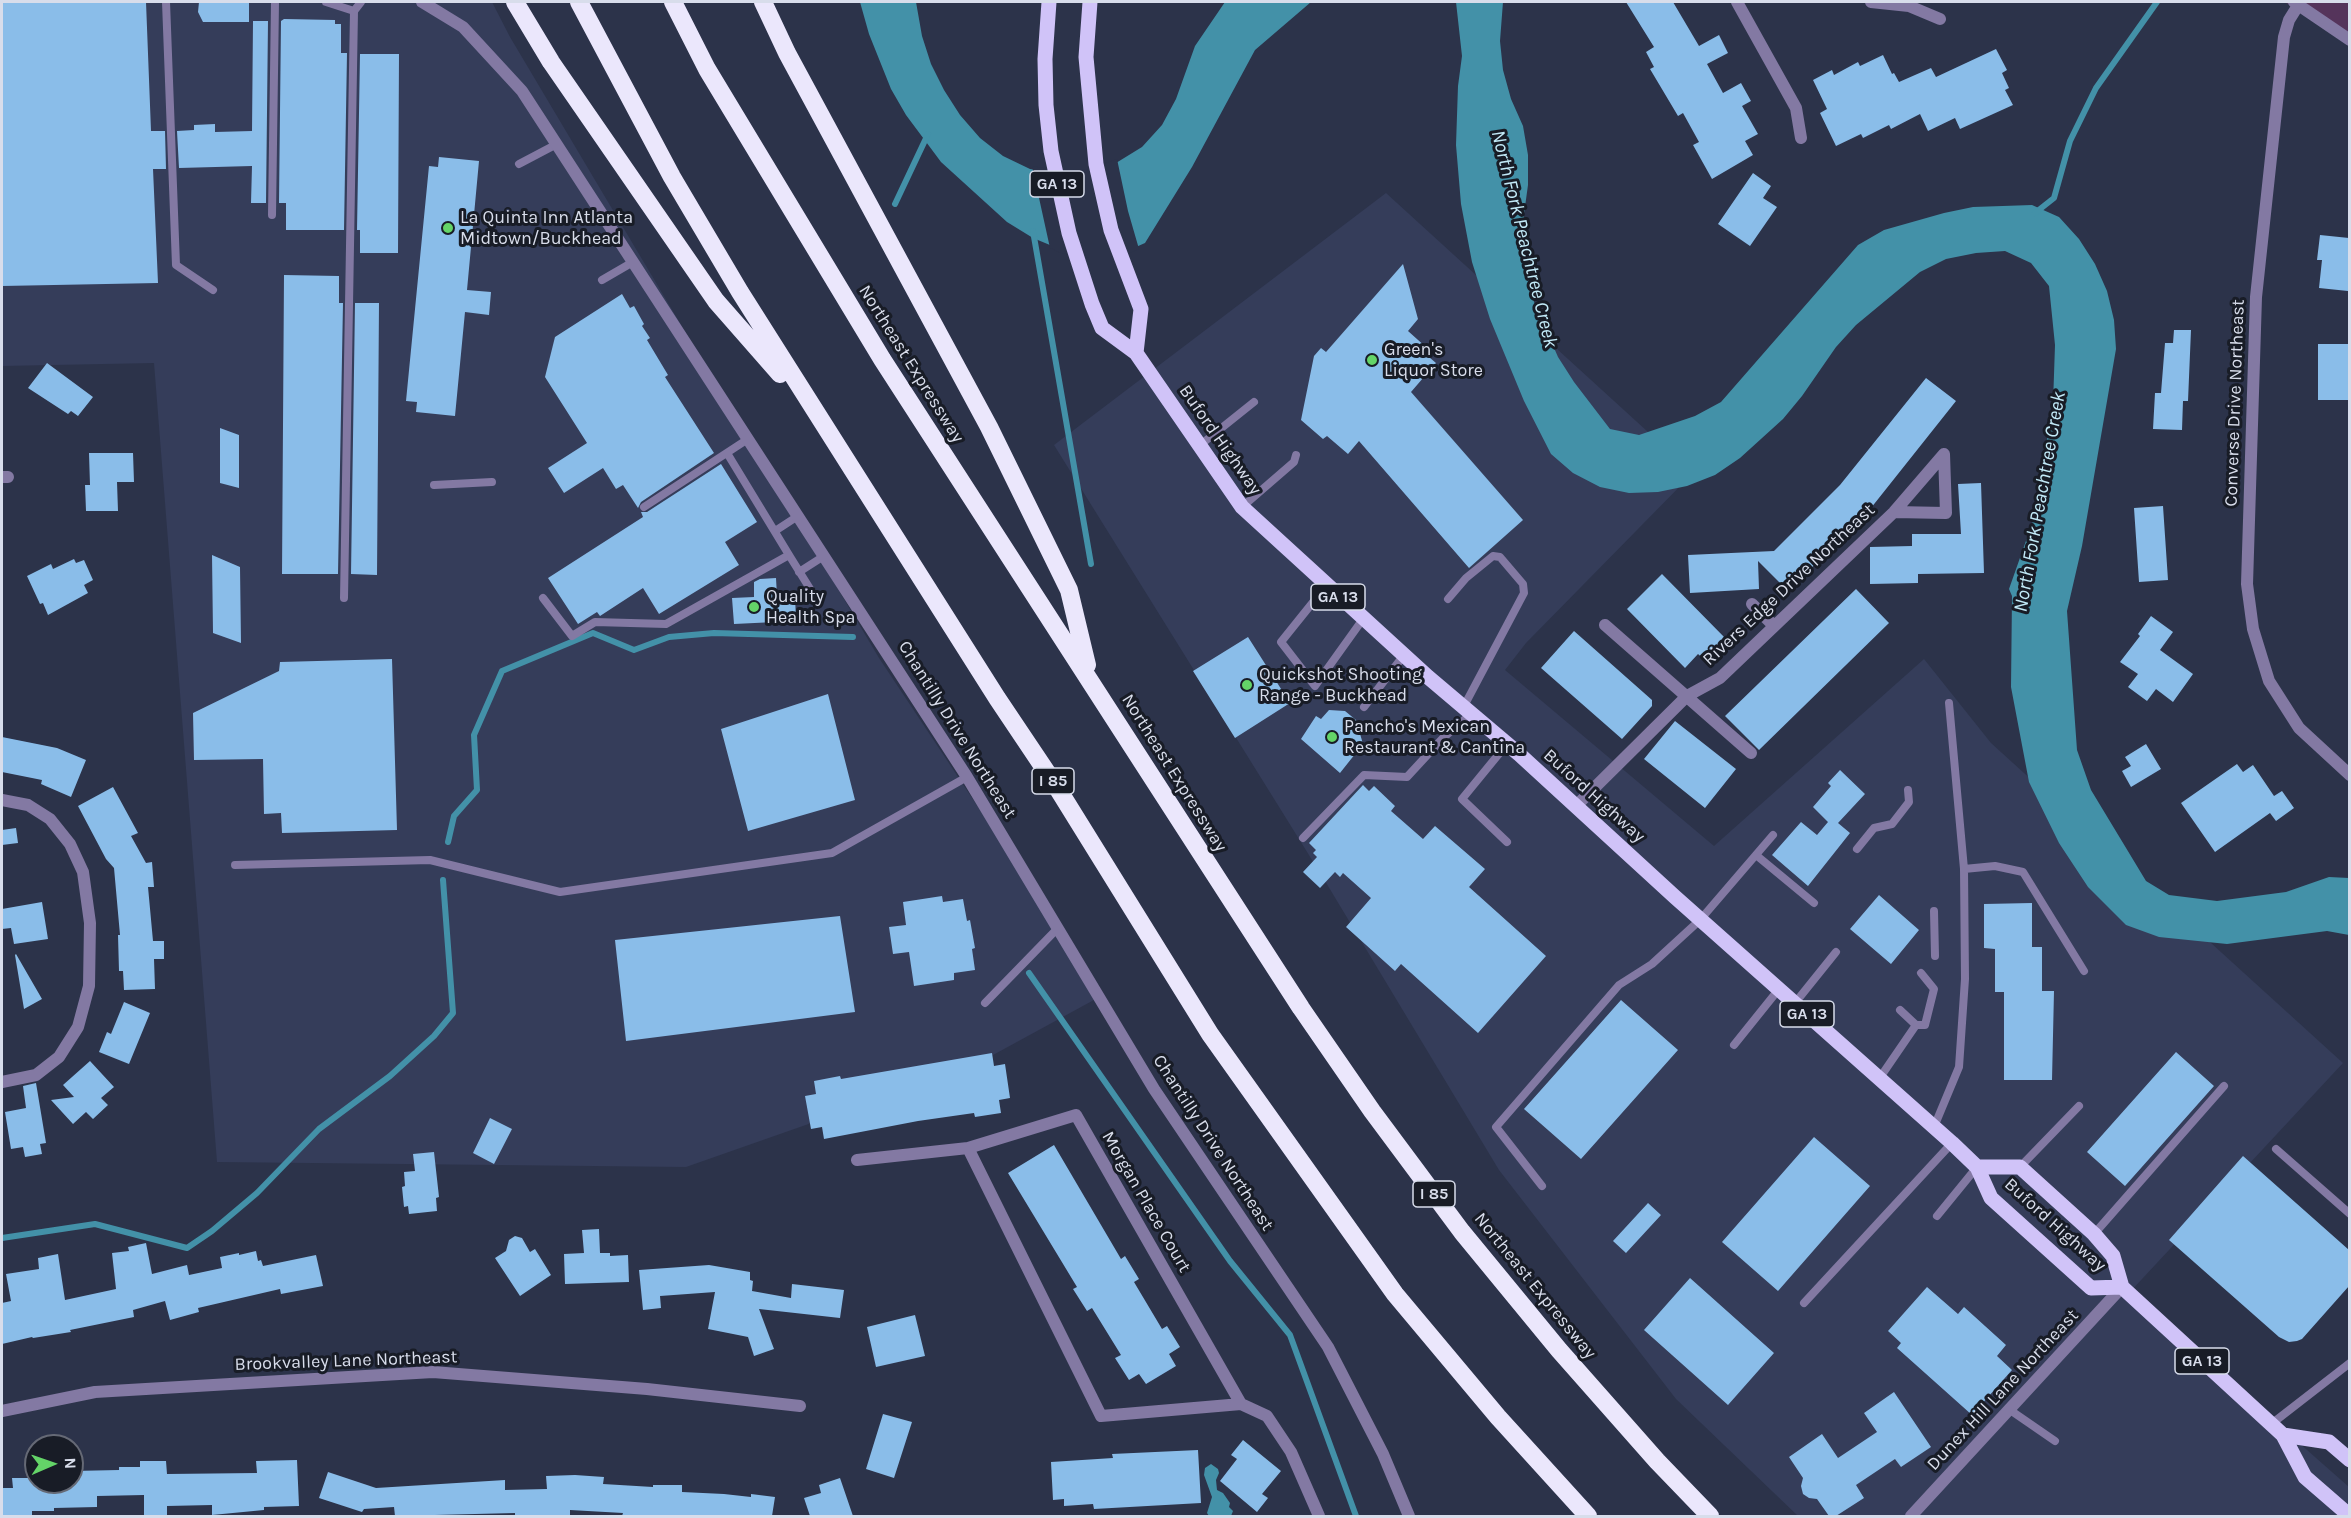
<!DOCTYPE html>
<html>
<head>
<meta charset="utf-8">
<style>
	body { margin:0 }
	#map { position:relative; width:2351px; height:1518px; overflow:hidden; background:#2c334a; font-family:Karla,sans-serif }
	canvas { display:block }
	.frame { position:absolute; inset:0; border:3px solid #d8ddeb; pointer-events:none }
	.north { position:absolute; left:24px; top:1434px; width:60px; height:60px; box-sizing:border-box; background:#181c26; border:2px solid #656975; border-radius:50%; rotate:88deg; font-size:16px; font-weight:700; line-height:24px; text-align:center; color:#d8ddeb }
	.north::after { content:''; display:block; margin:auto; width:21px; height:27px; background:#64d468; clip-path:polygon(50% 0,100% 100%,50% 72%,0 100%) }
</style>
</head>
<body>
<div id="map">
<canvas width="2351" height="1518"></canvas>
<div class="frame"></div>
<div class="north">N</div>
</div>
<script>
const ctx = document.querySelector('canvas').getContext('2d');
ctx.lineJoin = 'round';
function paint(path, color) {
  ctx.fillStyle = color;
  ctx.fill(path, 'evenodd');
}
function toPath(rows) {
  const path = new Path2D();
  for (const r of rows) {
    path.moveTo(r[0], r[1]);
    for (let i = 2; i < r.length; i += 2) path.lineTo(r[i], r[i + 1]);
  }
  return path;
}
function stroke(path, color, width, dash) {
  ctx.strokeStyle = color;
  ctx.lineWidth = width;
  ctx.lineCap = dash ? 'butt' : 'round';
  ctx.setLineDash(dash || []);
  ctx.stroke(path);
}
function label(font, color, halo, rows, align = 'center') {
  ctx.font = font + ' Karla,sans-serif';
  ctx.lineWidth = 6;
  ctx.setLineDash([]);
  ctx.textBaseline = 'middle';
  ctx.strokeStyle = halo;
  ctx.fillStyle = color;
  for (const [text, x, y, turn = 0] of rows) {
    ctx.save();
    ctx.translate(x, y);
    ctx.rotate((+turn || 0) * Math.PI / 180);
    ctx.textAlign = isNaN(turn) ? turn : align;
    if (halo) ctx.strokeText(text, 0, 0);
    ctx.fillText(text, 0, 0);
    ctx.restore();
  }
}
const built = toPath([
	[2,2,492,2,510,37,879,658,1103,995,971,1067,686,1167,217,1162,154,363,2,366],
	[1386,193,1693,473,1526,643,1505,670,1714,846,1924,659,1991,743,2343,1063,2129,1293,2349,1487,2349,1516,1798,1516,1676,1399,1499,1170,1322,876,1054,445]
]);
const green = toPath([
	[2284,2,2349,2,2349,34]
]);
const water = toPath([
	[860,2,916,2,922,36,931,64,944,90,960,115,980,138,1003,156,1030,169,1059,174,1088,172,1116,163,1142,147,1162,125,1176,99,1195,46,1225,2,1311,2,1255,50,1192,167,1145,243,1118,255,1062,250,1033,238,1007,222,941,162,906,115,891,89,869,34],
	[1456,2,1503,2,1500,41,1503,70,1511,99,1523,126,1528,155,1528,185,1524,214,1524,244,1527,273,1534,302,1558,357,1574,382,1610,429,1639,435,1695,416,1721,402,1858,245,1884,230,1944,213,1973,207,2032,205,2059,217,2079,239,2095,264,2107,291,2114,320,2116,349,2082,546,2067,611,2077,750,2091,790,2146,881,2169,895,2217,901,2286,892,2329,877,2349,878,2349,935,2327,931,2227,944,2159,937,2126,925,2088,887,2059,843,2029,782,2011,687,2012,596,2009,589,2033,521,2053,404,2055,345,2049,286,2031,263,2005,251,1976,253,1946,259,1920,272,1856,325,1836,347,1802,396,1783,419,1740,458,1715,475,1687,486,1658,492,1629,493,1600,487,1573,473,1551,454,1524,401,1490,319,1472,262,1461,204,1456,145,1458,86,1462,56],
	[1211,1464,1218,1469,1219,1473,1216,1480,1217,1490,1223,1493,1230,1503,1229,1507,1233,1511,1231,1516,1209,1516,1207,1513,1212,1497,1204,1475,1205,1468]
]);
const pier = toPath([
	[1117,159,1128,211,1139,249,1119,258,1089,258,1061,253,1050,248,1032,166,1059,171,1088,169]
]);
const stream = toPath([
	[895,204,928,134],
	[2035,213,2054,198,2070,141,2096,88,2157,2],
	[1033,231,1091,564],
	[448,842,454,816,477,790,474,735,502,671,593,633,634,650,669,637,714,633,853,637],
	[1029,973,1230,1261,1290,1335,1356,1516],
	[2,1238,95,1224,187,1248,212,1231,257,1193,319,1129,390,1076,434,1036,453,1013,443,880]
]);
const building = toPath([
	[2,2,146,2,151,131,165,131,166,169,153,169,158,283,2,286],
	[199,2,249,2,249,22,203,22,198,12],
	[1626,2,1673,2,1699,46,1719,35,1728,53,1707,64,1723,93,1741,83,1751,101,1742,106,1758,134,1745,141,1753,155,1712,179,1693,145,1699,142,1683,113,1678,116,1650,69,1654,67,1646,52,1654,47],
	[284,19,335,20,335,24,341,24,341,53,347,53,344,230,286,230,286,203,279,203,281,21],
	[253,21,268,21,266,203,251,203,252,166,179,168,177,131,194,130,194,125,215,124,215,132,252,131],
	[1996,49,2007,70,2002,73,2009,88,2005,90,2013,105,1960,129,1955,118,1928,131,1920,114,1891,129,1889,125,1863,138,1861,134,1836,146,1820,113,1827,109,1813,80,1832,70,1834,75,1858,62,1860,66,1883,55,1892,74,1894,73,1899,82,1931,68,1936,77],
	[360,54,399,54,398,253,360,253,360,230,357,230],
	[439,157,479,161,467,290,491,292,489,315,465,312,455,416,416,412,417,402,406,401,429,166,438,167],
	[1753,173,1771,186,1763,198,1777,207,1750,246,1718,224],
	[2320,235,2349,238,2348,291,2319,288,2322,260,2317,260],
	[1403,264,1418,319,1408,331,1427,348,1423,352,1436,363,1411,392,1523,520,1469,568,1359,441,1348,454,1327,436,1323,439,1301,420,1314,356,1321,348,1326,352],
	[284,275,339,276,339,303,343,303,338,574,282,574],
	[622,294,630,308,634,306,644,324,642,326,650,338,647,340,668,375,665,377,714,453,641,502,638,508,623,485,616,489,603,468,564,493,548,468,587,443,545,377,555,337],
	[355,303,379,303,377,575,351,574],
	[2174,330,2191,330,2188,401,2183,401,2182,430,2153,429,2155,393,2161,393,2165,343,2173,343],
	[2318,344,2349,344,2349,400,2318,400],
	[47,363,93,397,78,416,71,411,68,414,28,388],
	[1926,378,1956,401,1867,513,1788,591,1758,561,1759,589,1690,593,1688,555,1774,551,1840,485],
	[220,428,239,435,239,488,220,483],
	[89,453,133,453,134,482,117,482,118,511,86,511,85,485,90,485],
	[721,464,757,522,725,542,739,565,659,614,643,588,600,616,597,612,578,624,548,578,643,517,641,512,647,512],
	[1981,483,1984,573,1918,574,1918,583,1870,584,1870,547,1912,546,1912,534,1961,534,1958,484],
	[2163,506,2168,580,2139,582,2134,508],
	[212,555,240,567,241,643,213,633],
	[74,559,76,563,84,560,93,580,84,585,88,593,48,615,43,603,40,604,27,576,51,564,53,569],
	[1662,574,1727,640,1706,661,1698,654,1685,668,1627,609],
	[776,578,777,596,795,595,796,621,734,624,732,598,754,597,754,582,760,579],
	[1856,589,1889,623,1759,750,1725,716],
	[2151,616,2173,632,2160,650,2193,674,2173,702,2156,689,2147,701,2128,687,2138,674,2120,662,2140,636,2138,634],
	[1574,631,1652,700,1652,706,1622,739,1541,668],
	[1248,637,1290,703,1235,738,1193,671],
	[392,659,397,830,282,833,281,813,264,814,263,759,194,760,193,713,279,671,280,662],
	[828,694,855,800,748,831,721,729],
	[1329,710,1345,711,1356,720,1363,744,1340,773,1301,739,1316,716,1321,719],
	[1675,721,1736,769,1705,808,1644,759],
	[2,737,57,748,86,760,71,797,41,784,42,780,2,772],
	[2146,744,2161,769,2131,787,2122,771,2131,766,2125,757],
	[2237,764,2243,772,2253,765,2274,796,2282,791,2294,808,2276,821,2270,813,2215,852,2181,803],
	[1840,770,1865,794,1838,823,1850,833,1808,886,1772,855,1801,822,1817,835,1828,822,1813,807,1831,786,1828,783],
	[1363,785,1369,791,1374,786,1395,806,1391,811,1423,839,1435,826,1485,869,1469,887,1546,956,1478,1033,1401,964,1395,971,1346,927,1371,898,1343,873,1340,877,1335,872,1320,888,1303,872,1317,857,1313,853,1316,850,1309,843],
	[113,787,138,833,131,836,146,863,152,862,154,887,148,887,153,941,164,941,164,959,154,959,155,989,124,990,123,971,119,971,118,935,120,935,114,868,106,859,78,806],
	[16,828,18,843,2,845,2,830],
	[1879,895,1919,930,1891,964,1850,929],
	[942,896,943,902,963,899,967,921,970,920,975,948,972,949,975,970,954,973,954,980,914,986,909,952,893,954,889,927,906,925,903,902],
	[42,902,48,939,14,944,11,928,2,929,2,909],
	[2032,903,2032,947,2042,947,2042,991,2054,991,2052,1080,2004,1080,2004,992,1995,992,1995,949,1984,948,1984,904],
	[840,916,855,1012,626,1041,615,940],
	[16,954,42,999,24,1009,15,955],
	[1621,1000,1678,1050,1581,1159,1524,1109],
	[124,1002,150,1013,129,1064,99,1052,107,1032,111,1034],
	[2176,1052,2214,1086,2125,1186,2087,1152],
	[992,1053,994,1066,1005,1064,1010,1098,999,1100,1001,1113,975,1117,974,1113,918,1121,824,1139,822,1127,811,1129,805,1096,816,1094,814,1081,840,1076,841,1079],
	[90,1061,114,1087,101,1098,108,1105,93,1119,86,1112,73,1124,51,1100,74,1097,63,1085],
	[36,1083,46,1143,40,1144,42,1154,25,1157,23,1147,11,1149,5,1112,26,1108,23,1086],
	[490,1118,512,1129,494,1164,473,1153],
	[1814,1137,1870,1186,1778,1291,1722,1242],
	[1054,1145,1121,1259,1125,1256,1139,1279,1134,1282,1162,1329,1167,1326,1180,1347,1169,1354,1176,1366,1146,1384,1139,1374,1129,1380,1115,1358,1121,1355,1092,1308,1087,1311,1073,1289,1077,1287,1008,1173],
	[434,1152,439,1197,436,1198,437,1211,409,1214,408,1206,404,1207,402,1187,405,1186,404,1172,415,1171,413,1154],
	[2243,1156,2349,1250,2349,1286,2302,1339,2297,1341,2289,1342,2279,1337,2169,1240],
	[1648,1203,1661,1215,1626,1253,1613,1241],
	[599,1229,600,1253,610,1253,610,1256,628,1255,629,1282,565,1284,564,1254,584,1253,582,1230],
	[515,1236,522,1238,530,1252,535,1249,551,1275,520,1296,495,1258,506,1251,509,1240],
	[146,1243,152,1274,187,1265,189,1275,222,1268,220,1257,239,1253,239,1255,256,1251,258,1261,261,1260,263,1266,316,1255,323,1286,281,1294,280,1289,198,1308,199,1312,170,1320,165,1301,133,1310,134,1317,70,1330,71,1332,33,1338,32,1337,2,1344,2,1303,11,1301,6,1274,39,1269,38,1258,58,1254,65,1300,116,1289,112,1253,129,1251,128,1247],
	[709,1265,750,1272,750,1280,753,1281,752,1291,791,1298,792,1284,844,1290,840,1318,759,1309,774,1349,754,1356,748,1337,708,1329,715,1292,660,1296,661,1308,643,1310,639,1270],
	[1690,1278,1774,1353,1728,1405,1644,1330],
	[1927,1287,1958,1314,1964,1307,2006,1345,1997,1356,2012,1370,1972,1415,1897,1348,1901,1343,1888,1331],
	[915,1315,925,1356,876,1367,867,1327],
	[1894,1392,1931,1447,1901,1467,1895,1459,1856,1485,1864,1498,1836,1516,1829,1516,1817,1499,1809,1498,1803,1494,1801,1486,1803,1478,1789,1457,1822,1434,1838,1458,1877,1432,1864,1413],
	[883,1414,912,1422,894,1478,866,1469],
	[1243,1440,1281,1471,1262,1494,1268,1498,1257,1512,1220,1481,1237,1459,1231,1455],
	[1198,1450,1201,1503,1094,1509,1093,1504,1064,1506,1064,1499,1053,1500,1051,1462,1113,1458,1112,1454],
	[297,1460,299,1506,264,1507,264,1510,212,1515,212,1505,167,1506,167,1516,144,1516,144,1495,97,1496,97,1507,54,1508,54,1511,32,1511,32,1516,2,1515,2,1488,13,1488,12,1478,32,1478,32,1482,72,1482,72,1471,119,1470,119,1467,140,1467,140,1461,166,1461,167,1474,257,1473,256,1461],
	[328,1472,376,1488,505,1480,505,1490,547,1489,546,1476,575,1475,604,1477,603,1484,653,1487,653,1485,682,1485,682,1492,724,1494,751,1497,751,1494,775,1497,772,1516,622,1516,623,1513,570,1510,570,1516,515,1516,515,1513,395,1516,394,1507,364,1509,362,1512,319,1498],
	[840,1478,853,1516,810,1516,804,1498,821,1493,819,1485]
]);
const service = toPath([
	[166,2,176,265,213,290],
	[326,2,354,11],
	[519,164,557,144],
	[272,215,275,2],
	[602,280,633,262],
	[1199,446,1254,402],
	[434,485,492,482],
	[644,507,748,439],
	[1242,507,1294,462,1296,455],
	[775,531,798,516],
	[789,555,817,600],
	[799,572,824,556],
	[1326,586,1281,642,1315,686,1363,619],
	[344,598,354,11,361,2],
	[543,598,572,636,595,622,666,624,789,555,727,453],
	[1448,599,1466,578,1493,556,1500,557,1523,584,1524,593,1463,708],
	[1364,707,1404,655],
	[1507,744,1462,799,1507,842],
	[1303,838,1364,775,1407,777,1443,738,1471,714],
	[1857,849,1874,828,1892,824,1909,802,1908,790],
	[1756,855,1814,903],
	[235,865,430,860,560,892,832,853,967,777],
	[1964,869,1995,866,2023,872,2084,971],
	[1934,911,1935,956],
	[985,1003,1058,928],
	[1795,1003,1836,952],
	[1916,1025,1925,1025,1934,989,1921,973],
	[1734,1045,1779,989],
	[1879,1079,1916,1025,1900,1010],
	[1934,1127,1959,1067,1965,979,1964,869,1949,703],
	[2276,1149,2350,1214],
	[2020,1167,2079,1106],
	[1542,1186,1496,1127,1619,985,1652,964,1700,920,1773,835],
	[1937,1216,1977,1167],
	[2094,1234,2224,1086],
	[1804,1303,1952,1143],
	[2010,1410,2055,1441],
	[2270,1425,2350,1363]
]);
const minor = toPath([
	[422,2,463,27,522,91,967,777,1154,1089,1328,1347,1383,1454,1409,1516],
	[1737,2,1796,108,1801,138],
	[1871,2,1909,6,1940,19],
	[2294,2,2350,40],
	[2299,4,2289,20,2284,37,2256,297,2247,584,2253,629,2269,681,2299,728,2350,775],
	[2,477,8,477],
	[1752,604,1774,626],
	[1605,625,1751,753],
	[2,800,28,805,50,819,70,844,83,872,90,923,89,986,78,1027,59,1057,36,1075,2,1082],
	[1576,806,1687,696,1720,678,1894,512,1944,454,1946,513,1894,512],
	[968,1148,1101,1416,1241,1404,1267,1416,1291,1452,1319,1516],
	[857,1160,968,1148,1076,1115,1241,1404],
	[2,1411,95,1392,433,1372,647,1389,800,1406],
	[1911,1516,2122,1287]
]);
const primary = toPath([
	[1049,2,1045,59,1046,105,1051,151,1069,233,1092,304,1102,328,1136,353,1242,507,1428,677,1519,754,1675,897,1952,1143,1977,1167,1991,1198,2091,1288,2122,1287],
	[1090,2,1086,57,1096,164,1111,230,1141,309,1136,353],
	[1977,1167,2020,1167,2094,1234,2113,1256,2122,1287,2283,1435,2305,1477,2350,1516],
	[2283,1435,2329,1442,2350,1460]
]);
const motorway = toPath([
	[515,2,551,62,716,301,780,374],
	[579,2,672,177,740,292,997,698,1058,789,1210,1034,1395,1294,1498,1417,1588,1516],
	[673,2,707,69,882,359,1301,1008,1372,1111,1462,1232,1559,1350,1657,1461,1710,1516],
	[763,2,787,53,989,427,1069,590,1087,665]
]);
const markers = [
	[448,228,6,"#64d468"],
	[1372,360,6,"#64d468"],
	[754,607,6,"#64d468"],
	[1247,685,6,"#64d468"],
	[1332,737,6,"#64d468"]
];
const shields = [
	[1057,184,54],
	[1338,597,54],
	[1053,781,42],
	[1807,1014,54],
	[1434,1194,42],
	[2202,1361,54]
];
const shieldNames = [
	["GA 13",1057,184],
	["GA 13",1338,597],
	["I 85",1053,781],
	["GA 13",1807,1014],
	["I 85",1434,1194],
	["GA 13",2202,1361]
];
const poiNames = [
	["La Quinta Inn Atlanta",460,218],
	["Midtown/Buckhead",460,239],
	["Green's",1384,350],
	["Liquor Store",1384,371],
	["Quality",766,597],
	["Health Spa",766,618],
	["Quickshot Shooting",1259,675],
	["Range - Buckhead",1259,696],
	["Pancho's Mexican",1344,727],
	["Restaurant & Cantina",1344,748]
];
const streetNames = [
	["Northeast Expressway",911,364,58],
	["Converse Drive Northeast",2235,403,-88],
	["Buford Highway",1220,440,55],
	["Rivers Edge Drive Northeast",1789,585,-43],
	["Chantilly Drive Northeast",957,730,58],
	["Northeast Expressway",1174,773,58],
	["Buford Highway",1594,796,42],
	["Chantilly Drive Northeast",1213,1143,57],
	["Morgan Place Court",1146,1202,60],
	["Buford Highway",2055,1225,42],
	["Northeast Expressway",1535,1286,51],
	["Brookvalley Lane Northeast",346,1361,-2],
	["Dunex Hill Lane Northeast",2003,1390,-47]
];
const waterNames = [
	["North Fork Peachtree Creek",1524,239,76],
	["North Fork Peachtree Creek",2040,502,-80]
];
paint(built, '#353d5a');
paint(green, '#55345b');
paint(water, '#4391a8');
paint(pier, '#2c334a');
stroke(stream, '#4391a8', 6);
paint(building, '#8abde9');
stroke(service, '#8379a3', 8);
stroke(minor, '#8379a3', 12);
stroke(primary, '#d0c3f8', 15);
stroke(motorway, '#ebe7fc', 18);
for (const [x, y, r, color] of markers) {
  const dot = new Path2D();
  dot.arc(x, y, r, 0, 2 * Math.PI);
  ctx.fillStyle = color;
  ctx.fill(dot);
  stroke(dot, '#181c26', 2);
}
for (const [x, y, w] of shields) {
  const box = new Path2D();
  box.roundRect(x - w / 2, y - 13, w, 26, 4.5);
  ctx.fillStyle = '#181c26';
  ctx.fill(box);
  stroke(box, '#d8ddeb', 1.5);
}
label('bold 16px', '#d8ddeb', null, shieldNames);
label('18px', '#d8ddeb', '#181c26', poiNames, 'left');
label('18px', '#d8ddeb', '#181c26', streetNames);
label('italic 20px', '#c2eaf8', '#181c26', waterNames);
</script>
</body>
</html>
